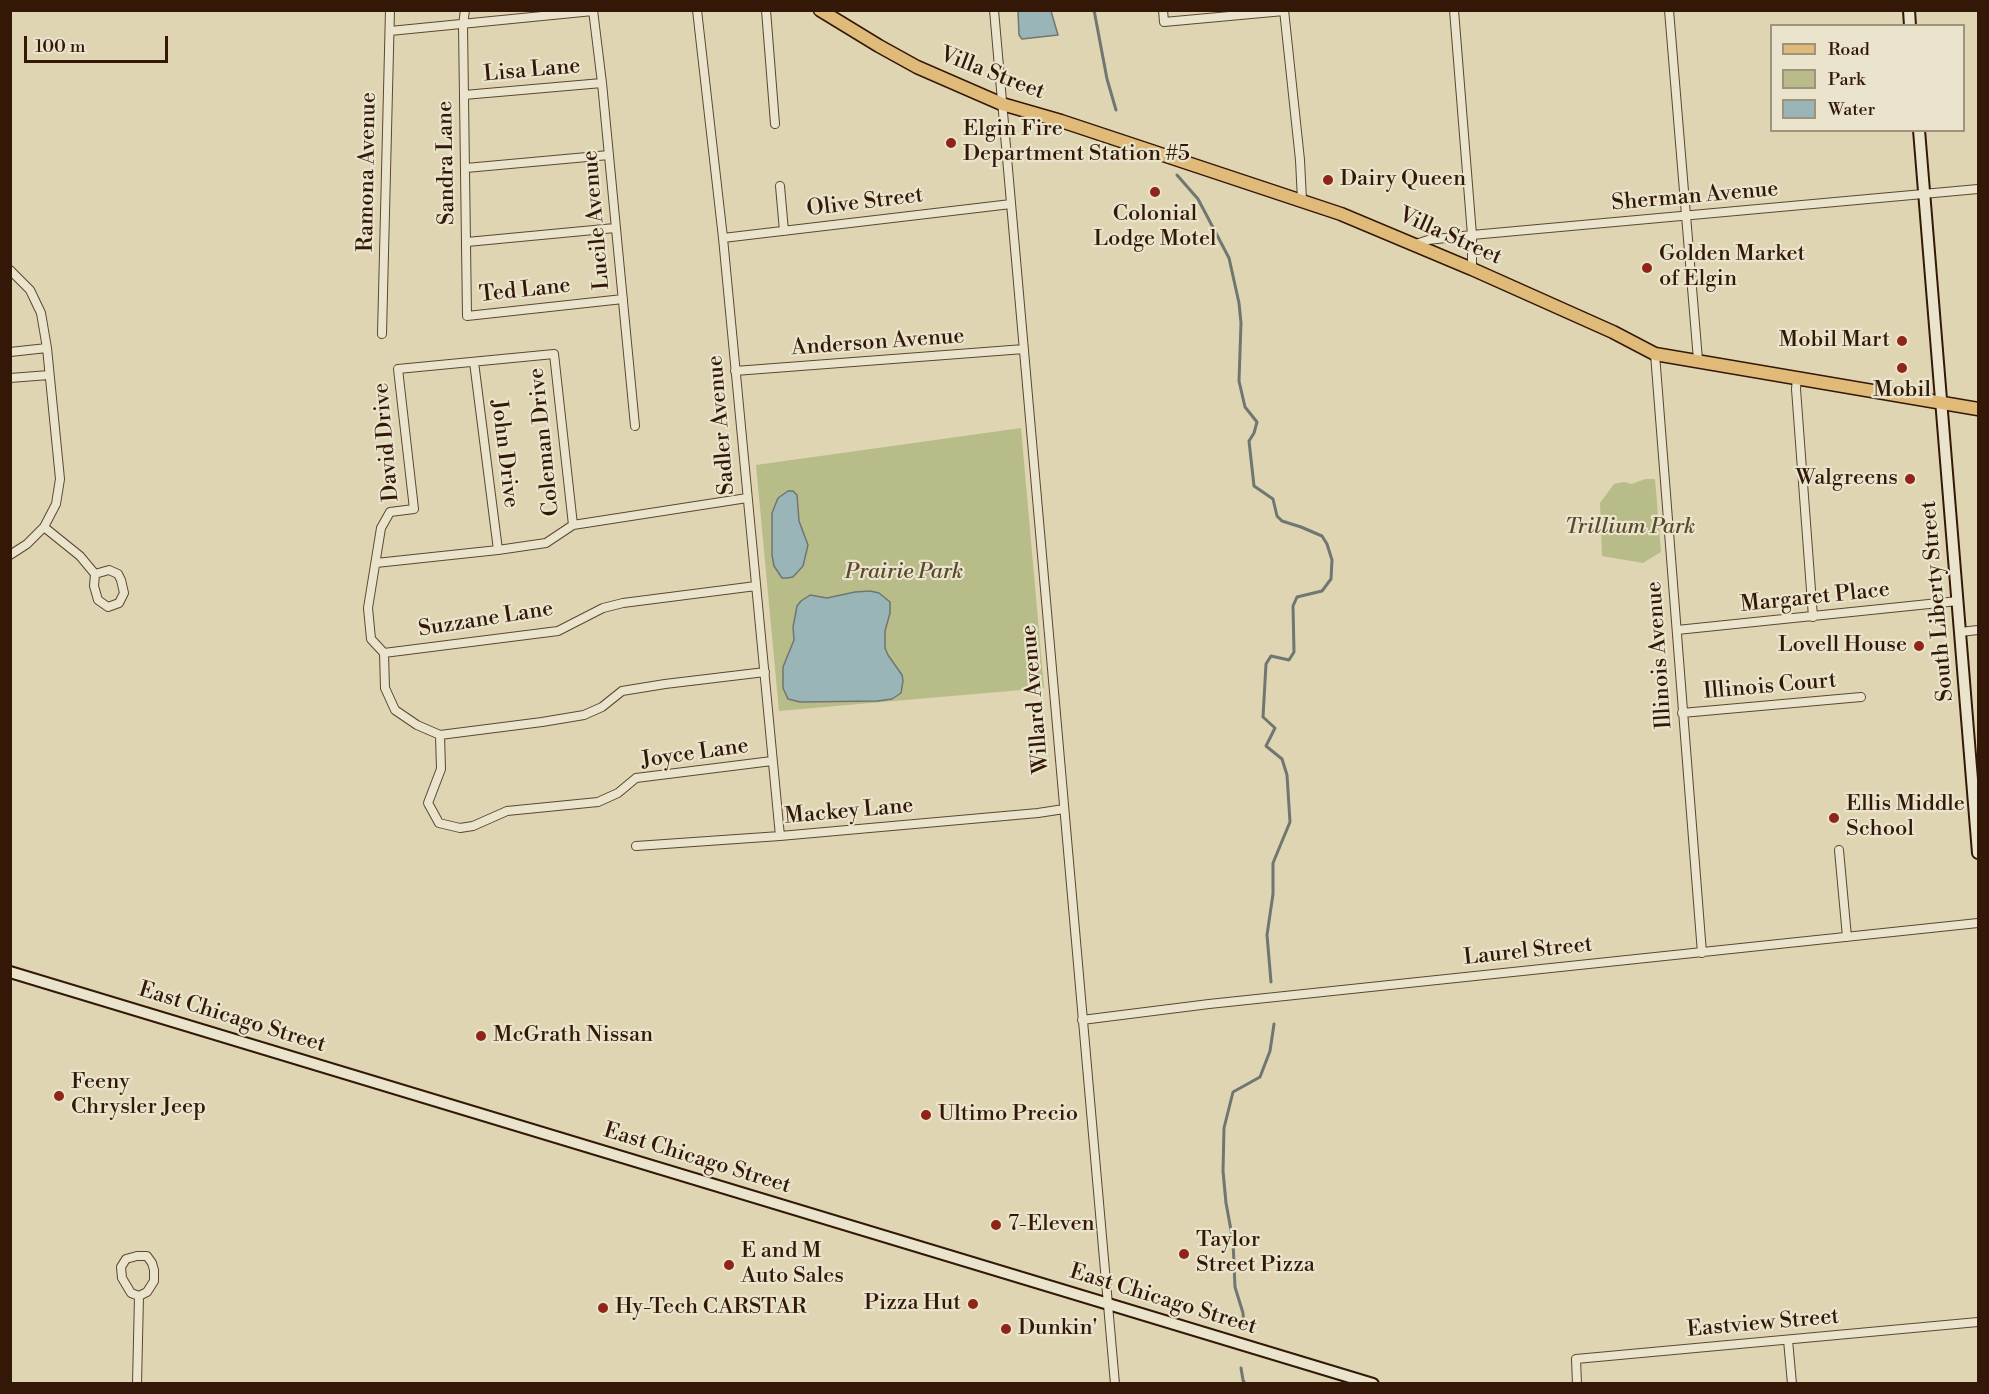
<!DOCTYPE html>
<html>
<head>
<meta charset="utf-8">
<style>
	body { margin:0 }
	#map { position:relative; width:1989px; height:1394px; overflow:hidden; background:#dfd5b2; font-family:"Libre Bodoni",serif }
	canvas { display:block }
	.frame { position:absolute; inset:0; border:12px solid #331707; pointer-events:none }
	.legend { position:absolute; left:1770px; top:24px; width:195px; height:108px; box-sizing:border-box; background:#eae4cd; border:2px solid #a1927e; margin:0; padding:8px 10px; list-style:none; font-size:18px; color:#331707 }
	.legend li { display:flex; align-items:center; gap:12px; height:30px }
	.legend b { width:30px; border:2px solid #a1927e }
	.scale { position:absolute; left:24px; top:36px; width:144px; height:27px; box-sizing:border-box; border:3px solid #331707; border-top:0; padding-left:8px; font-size:18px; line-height:21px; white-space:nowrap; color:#331707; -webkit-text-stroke:4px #eae4cd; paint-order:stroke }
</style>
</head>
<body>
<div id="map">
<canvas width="1989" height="1394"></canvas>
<div class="frame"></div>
<ul class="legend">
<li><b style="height:8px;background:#e0ba79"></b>Road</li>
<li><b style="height:16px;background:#b7bc88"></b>Park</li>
<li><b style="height:16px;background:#99b5b8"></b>Water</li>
</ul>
<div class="scale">100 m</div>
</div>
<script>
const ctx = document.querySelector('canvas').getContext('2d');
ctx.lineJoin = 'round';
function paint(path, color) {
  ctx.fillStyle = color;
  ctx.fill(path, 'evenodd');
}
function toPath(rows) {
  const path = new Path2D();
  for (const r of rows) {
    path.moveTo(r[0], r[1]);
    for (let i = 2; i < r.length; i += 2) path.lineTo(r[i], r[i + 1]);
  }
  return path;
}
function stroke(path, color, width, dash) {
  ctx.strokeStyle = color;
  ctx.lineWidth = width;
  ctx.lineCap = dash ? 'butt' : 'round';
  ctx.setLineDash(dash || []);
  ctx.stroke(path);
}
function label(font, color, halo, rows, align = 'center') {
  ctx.font = font + ' "Libre Bodoni",serif';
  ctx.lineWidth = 4.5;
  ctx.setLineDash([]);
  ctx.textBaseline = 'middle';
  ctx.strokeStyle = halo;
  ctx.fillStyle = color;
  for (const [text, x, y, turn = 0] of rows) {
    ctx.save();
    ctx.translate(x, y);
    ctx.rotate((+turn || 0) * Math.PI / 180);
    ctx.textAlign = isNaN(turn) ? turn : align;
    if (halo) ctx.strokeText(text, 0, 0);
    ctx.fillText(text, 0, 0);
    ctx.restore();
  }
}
const green = toPath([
	[1021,428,1044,688,779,711,756,465],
	[1645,479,1655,479,1661,552,1643,563,1602,556,1600,503,1614,484,1624,482,1632,484]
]);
const water = toPath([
	[1018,11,1051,11,1058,35,1022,39,1019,35,1018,11],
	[788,491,793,491,797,495,799,521,808,545,803,566,793,577,787,578,782,578,774,566,772,555,772,513,778,498,788,491],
	[870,591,879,593,890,602,890,613,885,631,885,648,888,655,902,675,903,681,901,693,892,699,877,701,800,702,788,699,783,688,783,667,794,640,793,627,797,606,801,601,810,595,827,598,855,592,870,591]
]);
const stream = toPath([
	[1094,10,1107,79,1116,110],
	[1177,175,1198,199,1229,258,1239,303,1241,323,1239,381,1245,407,1257,422,1254,433,1249,441,1254,486,1273,499,1277,516,1282,521,1301,527,1322,536,1327,544,1332,560,1331,579,1322,591,1297,597,1293,606,1294,652,1289,660,1271,656,1266,664,1263,717,1275,728,1266,746,1282,759,1287,775,1290,822,1273,863,1273,894,1267,935,1271,982],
	[1244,1328,1243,1313,1235,1287,1233,1241,1226,1203,1223,1171,1224,1128,1233,1092,1260,1077,1270,1051,1274,1024],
	[1241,1368,1243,1380,1245,1384]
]);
const minor = toPath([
	[465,10,463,25,467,316,623,299],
	[593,10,602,83,635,426],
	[697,10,723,238,780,836],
	[766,10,775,124],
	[994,10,1115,1384],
	[1163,10,1164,22,1284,11],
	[1284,10,1300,160,1302,200],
	[1454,10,1472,235,1472,269],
	[1669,10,1698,360],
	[390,31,593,11],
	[464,95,602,83],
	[466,168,609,155],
	[780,186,784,231],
	[723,238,1011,204],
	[467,242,615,228],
	[1416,244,1428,240,1472,235,1978,189],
	[10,270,30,290,41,313,47,348,60,479,56,504,44,527,27,544,10,555],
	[382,334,390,10],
	[10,352,47,348],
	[1655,354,1702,953],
	[474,362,498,550],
	[735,371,1024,349],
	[10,378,49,375],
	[1797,378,1796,389,1813,617],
	[44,527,80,556,95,574,109,570,118,574,121,580,124,593,119,603,108,607,98,600,94,586,95,574],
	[376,563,498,550,546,543,573,525,747,498],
	[1677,630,1958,601],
	[1960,632,1978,630],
	[384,653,371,639,368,608,381,528,390,512,414,509,398,369,554,354,573,525],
	[384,653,385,688,395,710,417,725,440,735,542,722,584,715,602,707,622,691,665,684,765,672],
	[384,653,558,631,603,608,623,603,756,586],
	[1682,713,1861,697],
	[440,735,441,769,428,803,439,823,460,828,473,826,507,811,598,802,618,793,636,778,772,761],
	[636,846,780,836,1038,813,1064,809],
	[1839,850,1847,937],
	[1082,1020,1209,1004,1978,923],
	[137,1256,147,1256,152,1263,154,1270,154,1281,147,1292,139,1296,131,1293,122,1278,121,1267,126,1259,137,1256],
	[1788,1340,1792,1384],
	[137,1384,139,1296],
	[1577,1384,1576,1359,1978,1322]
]);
const secondary = toPath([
	[1909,10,1910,26],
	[1919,130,1978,853],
	[10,972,1373,1384]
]);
const primary = toPath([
	[820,10,879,46,917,67,1002,104,1061,121,1341,214,1472,269,1613,332,1655,354,1978,409]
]);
const markers = [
	[951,143,6,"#8f2418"],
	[1328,180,6,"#8f2418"],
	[1155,192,6,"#8f2418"],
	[1647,268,6,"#8f2418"],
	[1902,341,6,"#8f2418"],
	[1902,368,6,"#8f2418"],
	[1910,479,6,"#8f2418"],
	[1919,646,6,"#8f2418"],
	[1834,818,6,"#8f2418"],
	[481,1036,6,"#8f2418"],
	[59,1096,6,"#8f2418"],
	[926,1115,6,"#8f2418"],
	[996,1225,6,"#8f2418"],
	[1184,1254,6,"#8f2418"],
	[729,1265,6,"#8f2418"],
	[973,1304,6,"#8f2418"],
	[603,1308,6,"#8f2418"],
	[1006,1329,6,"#8f2418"]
];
const streetNames = [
	["Lisa Lane",532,71,-5],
	["Villa Street",992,74,21],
	["Sandra Lane",447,163,-91],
	["Ramona Avenue",368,172,-89],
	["Sherman Avenue",1695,197,-5],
	["Olive Street",865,203,-7],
	["Lucile Avenue",597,220,-95],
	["Villa Street",1450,237,24],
	["Ted Lane",525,291,-6],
	["Anderson Avenue",878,343,-4],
	["Sadler Avenue",722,425,-95],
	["David Drive",387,442,-95],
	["Coleman Drive",545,442,-96],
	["John Drive",504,454,83],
	["Margaret Place",1815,598,-6],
	["South Liberty Street",1938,601,-95],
	["Suzzane Lane",486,620,-9],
	["Illinois Avenue",1660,655,-94],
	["Illinois Court",1770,687,-5],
	["Willard Avenue",1036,699,-95],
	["Joyce Lane",695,754,-8],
	["Mackey Lane",849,812,-5],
	["Laurel Street",1528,952,-6],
	["East Chicago Street",232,1018,17],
	["East Chicago Street",697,1159,17],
	["East Chicago Street",1163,1300,17],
	["Eastview Street",1763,1324,-5]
];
const poiNames = [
	["Elgin Fire",963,130],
	["Department Station #5",963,155],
	["Dairy Queen",1340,180],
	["Colonial",1155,215,"center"],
	["Lodge Motel",1155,240,"center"],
	["Golden Market",1659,255],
	["of Elgin",1659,280],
	["Mobil Mart",1890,341,"right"],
	["Mobil",1902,391,"center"],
	["Walgreens",1898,479,"right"],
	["Lovell House",1907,646,"right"],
	["Ellis Middle",1846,805],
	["School",1846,830],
	["McGrath Nissan",493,1036],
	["Feeny",71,1083],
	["Chrysler Jeep",71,1108],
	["Ultimo Precio",938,1115],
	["7-Eleven",1008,1225],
	["Taylor",1196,1241],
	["Street Pizza",1196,1266],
	["E and M",741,1252],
	["Auto Sales",741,1277],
	["Pizza Hut",961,1304,"right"],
	["Hy-Tech CARSTAR",615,1308],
	["Dunkin'",1018,1329]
];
const parkNames = [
	["Trillium Park",1630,528],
	["Prairie Park",904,573]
];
paint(green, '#b7bc88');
paint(water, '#99b5b8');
stroke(water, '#707671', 1.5);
stroke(stream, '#707671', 3);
stroke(minor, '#5e4632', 10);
stroke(secondary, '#331707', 14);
stroke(primary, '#331707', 15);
stroke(minor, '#eae4cd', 8);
stroke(secondary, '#eae4cd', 10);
stroke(primary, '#e0ba79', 12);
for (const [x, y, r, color] of markers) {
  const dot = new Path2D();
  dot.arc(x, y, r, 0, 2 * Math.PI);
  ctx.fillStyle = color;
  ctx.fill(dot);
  stroke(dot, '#eae4cd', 2);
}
label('22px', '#331707', '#eae4cd', streetNames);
label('22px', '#331707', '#eae4cd', poiNames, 'left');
label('italic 22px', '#5b492e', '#eae4cd', parkNames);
</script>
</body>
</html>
